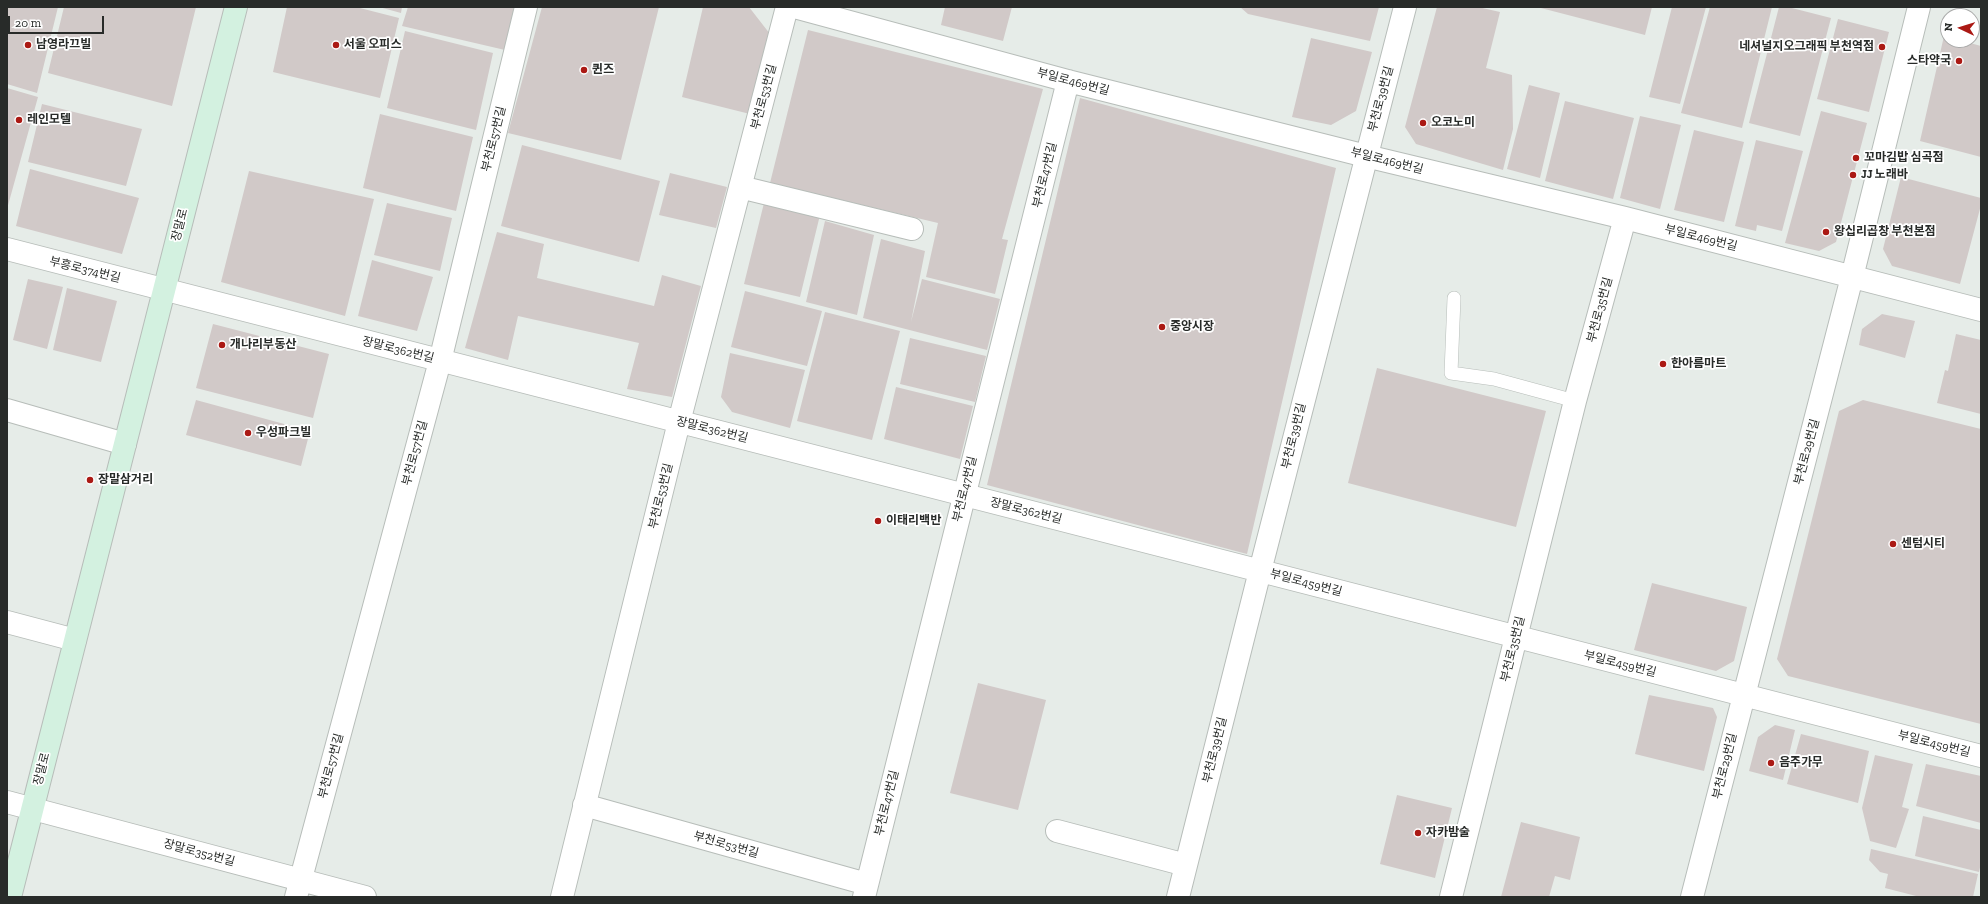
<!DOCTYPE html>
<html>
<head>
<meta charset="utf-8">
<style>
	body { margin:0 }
	#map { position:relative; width:1988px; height:904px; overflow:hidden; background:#e6ece8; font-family:"Zilla Slab",serif }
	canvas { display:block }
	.frame { position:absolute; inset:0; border:8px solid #282b29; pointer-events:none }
	.north { position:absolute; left:1940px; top:8px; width:40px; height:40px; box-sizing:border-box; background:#fff; border:1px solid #a9aaa9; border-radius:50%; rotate:274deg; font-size:11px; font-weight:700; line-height:16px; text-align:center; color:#282b29 }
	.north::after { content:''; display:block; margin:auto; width:14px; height:18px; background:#ab1914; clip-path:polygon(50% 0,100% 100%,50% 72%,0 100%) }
	.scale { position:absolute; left:8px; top:16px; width:96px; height:18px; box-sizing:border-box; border:2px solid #282b29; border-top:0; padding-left:5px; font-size:12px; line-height:14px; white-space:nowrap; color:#282b29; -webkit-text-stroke:3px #fff; paint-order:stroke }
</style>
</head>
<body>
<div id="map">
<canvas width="1988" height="904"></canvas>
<div class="frame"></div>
<div class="north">N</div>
<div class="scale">20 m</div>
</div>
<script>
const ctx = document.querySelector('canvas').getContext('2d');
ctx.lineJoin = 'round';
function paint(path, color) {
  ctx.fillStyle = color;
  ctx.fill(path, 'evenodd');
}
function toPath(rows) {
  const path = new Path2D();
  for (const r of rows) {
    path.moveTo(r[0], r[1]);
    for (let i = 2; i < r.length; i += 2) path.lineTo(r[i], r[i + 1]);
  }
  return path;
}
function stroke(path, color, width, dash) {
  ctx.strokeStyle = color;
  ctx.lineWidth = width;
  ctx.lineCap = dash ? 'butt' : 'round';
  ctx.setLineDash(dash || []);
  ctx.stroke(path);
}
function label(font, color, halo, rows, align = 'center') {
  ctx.font = font + ' "Zilla Slab","Noto Sans KR",serif';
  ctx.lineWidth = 3.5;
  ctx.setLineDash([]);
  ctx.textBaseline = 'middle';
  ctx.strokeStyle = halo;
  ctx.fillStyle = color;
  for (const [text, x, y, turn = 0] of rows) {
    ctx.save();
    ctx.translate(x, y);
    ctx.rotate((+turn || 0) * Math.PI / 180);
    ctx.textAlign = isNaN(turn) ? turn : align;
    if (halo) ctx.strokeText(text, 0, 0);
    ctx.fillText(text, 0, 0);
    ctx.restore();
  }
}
const building = toPath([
	[7,7,58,7,37,93,7,84],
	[64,7,196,7,172,106,48,73],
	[287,7,356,7,399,18,380,98,273,72],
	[379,7,402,7,401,13],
	[408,7,514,7,505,50,402,26],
	[542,7,659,7,621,160,508,133],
	[703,7,749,7,770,34,750,114,682,97],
	[945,7,1012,7,1003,41,941,25],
	[1240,7,1379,7,1370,41,1248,14],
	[1437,7,1478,7,1500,12,1486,68,1512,75,1513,129,1503,170,1416,144,1405,127],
	[1537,7,1652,7,1645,35],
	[1672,7,1706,7,1680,104,1649,97],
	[1710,7,1772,7,1742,128,1681,113],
	[1779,7,1788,7,1831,18,1800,136,1749,123],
	[1838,19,1889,32,1869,112,1817,99],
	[808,30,1043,89,1002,239,1008,240,995,294,926,277,938,223,770,183],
	[405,31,493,53,476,130,387,108],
	[1944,36,1948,37,1948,40,1959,40,1981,46,1981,157,1920,141],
	[1311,38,1372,52,1356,111,1331,125,1292,117],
	[1529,85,1560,93,1540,178,1507,169],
	[7,88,38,97,7,209],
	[1080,98,1336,168,1247,554,987,485],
	[1565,101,1634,118,1613,199,1545,181],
	[42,104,142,129,126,186,28,162],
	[1821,111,1867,123,1836,242,1819,251,1785,243],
	[380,114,473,137,456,211,363,188],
	[1640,116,1681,125,1660,209,1620,198],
	[1694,130,1744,142,1724,222,1674,210],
	[1756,140,1803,151,1782,231,1757,225,1756,231,1735,226],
	[522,145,660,181,639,262,501,226],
	[30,169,139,198,122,254,16,226],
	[249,171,374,199,345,316,221,282],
	[670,173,727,187,716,228,659,215],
	[1901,177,1981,198,1981,205,1960,284,1892,266,1883,249],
	[387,203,452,218,440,271,374,255],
	[764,203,820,215,800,297,744,284],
	[825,221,874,235,857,315,806,302],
	[497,232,544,244,537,278,654,306,662,275,701,286,672,397,627,389,639,343,518,316,508,360,465,348],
	[881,239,925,251,911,322,922,279,1000,299,987,350,863,318],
	[372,260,433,277,417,331,358,316],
	[28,279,63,287,47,349,13,340],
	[67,288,117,301,101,362,53,350],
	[745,291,822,311,807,366,731,347],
	[825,312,900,331,872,440,797,421],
	[1882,314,1915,321,1905,358,1859,345,1862,329],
	[213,324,329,354,313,418,196,388],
	[1956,334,1981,340,1981,414,1937,403,1945,370,1948,371],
	[910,338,986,356,975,402,900,384],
	[730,353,805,370,790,428,732,412,721,397],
	[1377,368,1546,411,1516,527,1348,483],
	[896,387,973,406,960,459,884,439],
	[196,400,310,431,301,466,186,435],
	[1863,400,1981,429,1981,724,1788,676,1777,659,1839,411],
	[1652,583,1747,607,1734,661,1716,671,1634,650],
	[978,683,1046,700,1018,810,950,793],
	[1649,695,1713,708,1717,717,1704,771,1635,754],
	[1775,725,1795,730,1783,780,1749,771,1758,737],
	[1801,734,1869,751,1858,803,1787,784],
	[1875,755,1913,764,1902,807,1909,809,1896,848,1870,841,1862,808],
	[1926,764,1981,776,1981,823,1916,806],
	[1397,795,1452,808,1435,878,1380,864],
	[1923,816,1981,830,1981,863,1979,872,1915,856],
	[1521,822,1580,837,1570,880,1555,876,1549,897,1501,897],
	[1871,849,1978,874,1973,897,1920,897,1885,888,1888,874,1880,872,1869,860]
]);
const lane = toPath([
	[1454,298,1451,373,1494,379,1575,401]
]);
const street = toPath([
	[794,7,1068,81,1366,156,1625,218,1981,310],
	[740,187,912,229],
	[7,249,1981,756],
	[7,410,125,444],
	[7,622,75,640],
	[7,802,365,897],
	[584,805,867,884],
	[1057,831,1186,865],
	[296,897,440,361,526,7],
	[562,897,679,422,787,7],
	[864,897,1068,81],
	[1178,897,1260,571,1405,7],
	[1451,897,1575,401,1625,218],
	[1692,897,1852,277,1919,7]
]);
const secondary = toPath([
	[10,897,236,7]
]);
const markers = [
	[28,45,4,"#ab1914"],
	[336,45,4,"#ab1914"],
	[1882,47,4,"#ab1914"],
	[1959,61,4,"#ab1914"],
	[584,70,4,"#ab1914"],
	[19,120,4,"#ab1914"],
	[1423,123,4,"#ab1914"],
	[1856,158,4,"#ab1914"],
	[1853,175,4,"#ab1914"],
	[1826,232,4,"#ab1914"],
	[1162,327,4,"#ab1914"],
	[222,345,4,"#ab1914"],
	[1663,364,4,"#ab1914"],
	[248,433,4,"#ab1914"],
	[90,480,4,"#ab1914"],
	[878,521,4,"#ab1914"],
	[1893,544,4,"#ab1914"],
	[1771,763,4,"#ab1914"],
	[1418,833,4,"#ab1914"]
];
const poiNames = [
	["남영라끄빌",36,45],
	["서울 오피스",344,45],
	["네셔널지오그래픽 부천역점",1874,47,"right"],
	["스타약국",1951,61,"right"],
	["퀸즈",592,70],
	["레인모텔",27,120],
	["오코노미",1431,123],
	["꼬마김밥 심곡점",1864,158],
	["JJ 노래바",1861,175],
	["왕십리곱창 부천본점",1834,232],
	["중앙시장",1170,327],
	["개나리부동산",230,345],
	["한아름마트",1671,364],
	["우성파크빌",256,433],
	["장말삼거리",98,480],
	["이태리백반",886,521],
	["센텀시티",1901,544],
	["음주가무",1779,763],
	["자카밤술",1426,833]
];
const streetNames = [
	["부일로469번길",1073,82,15],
	["부천로53번길",764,97,-75],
	["부천로39번길",1381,99,-75],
	["부천로57번길",494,139,-76],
	["부일로469번길",1387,161,14],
	["부천로47번길",1045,175,-76],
	["장말로",180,225,-76],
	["부일로469번길",1701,238,14],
	["부흥로374번길",85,270,14],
	["부천로35번길",1600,310,-75],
	["장말로362번길",398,350,14],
	["장말로362번길",712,430,14],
	["부천로39번길",1294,436,-76],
	["부천로29번길",1807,452,-75],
	["부천로57번길",415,453,-75],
	["부천로47번길",965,489,-76],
	["부천로53번길",661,496,-76],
	["장말로362번길",1026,511,14],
	["부일로459번길",1306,583,15],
	["부천로35번길",1513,649,-76],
	["부일로459번길",1620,664,14],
	["부일로459번길",1934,744,14],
	["부천로39번길",1215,750,-76],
	["부천로57번길",331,766,-75],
	["부천로29번길",1725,766,-76],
	["장말로",42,769,-76],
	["부천로47번길",887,803,-76],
	["부천로53번길",726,845,16],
	["장말로352번길",199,853,15]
];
paint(building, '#d1c9c8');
stroke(lane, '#b7bdb9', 14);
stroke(street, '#b7bdb9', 24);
stroke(secondary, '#b7bdb9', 24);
stroke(lane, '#fff', 13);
stroke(street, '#fff', 22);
stroke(secondary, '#d3f1e0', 22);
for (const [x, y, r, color] of markers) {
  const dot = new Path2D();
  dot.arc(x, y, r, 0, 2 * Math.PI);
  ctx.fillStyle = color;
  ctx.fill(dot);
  stroke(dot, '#fff', 1.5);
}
label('bold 12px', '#282b29', '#fff', poiNames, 'left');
label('12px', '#282b29', '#fff', streetNames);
</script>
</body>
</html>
